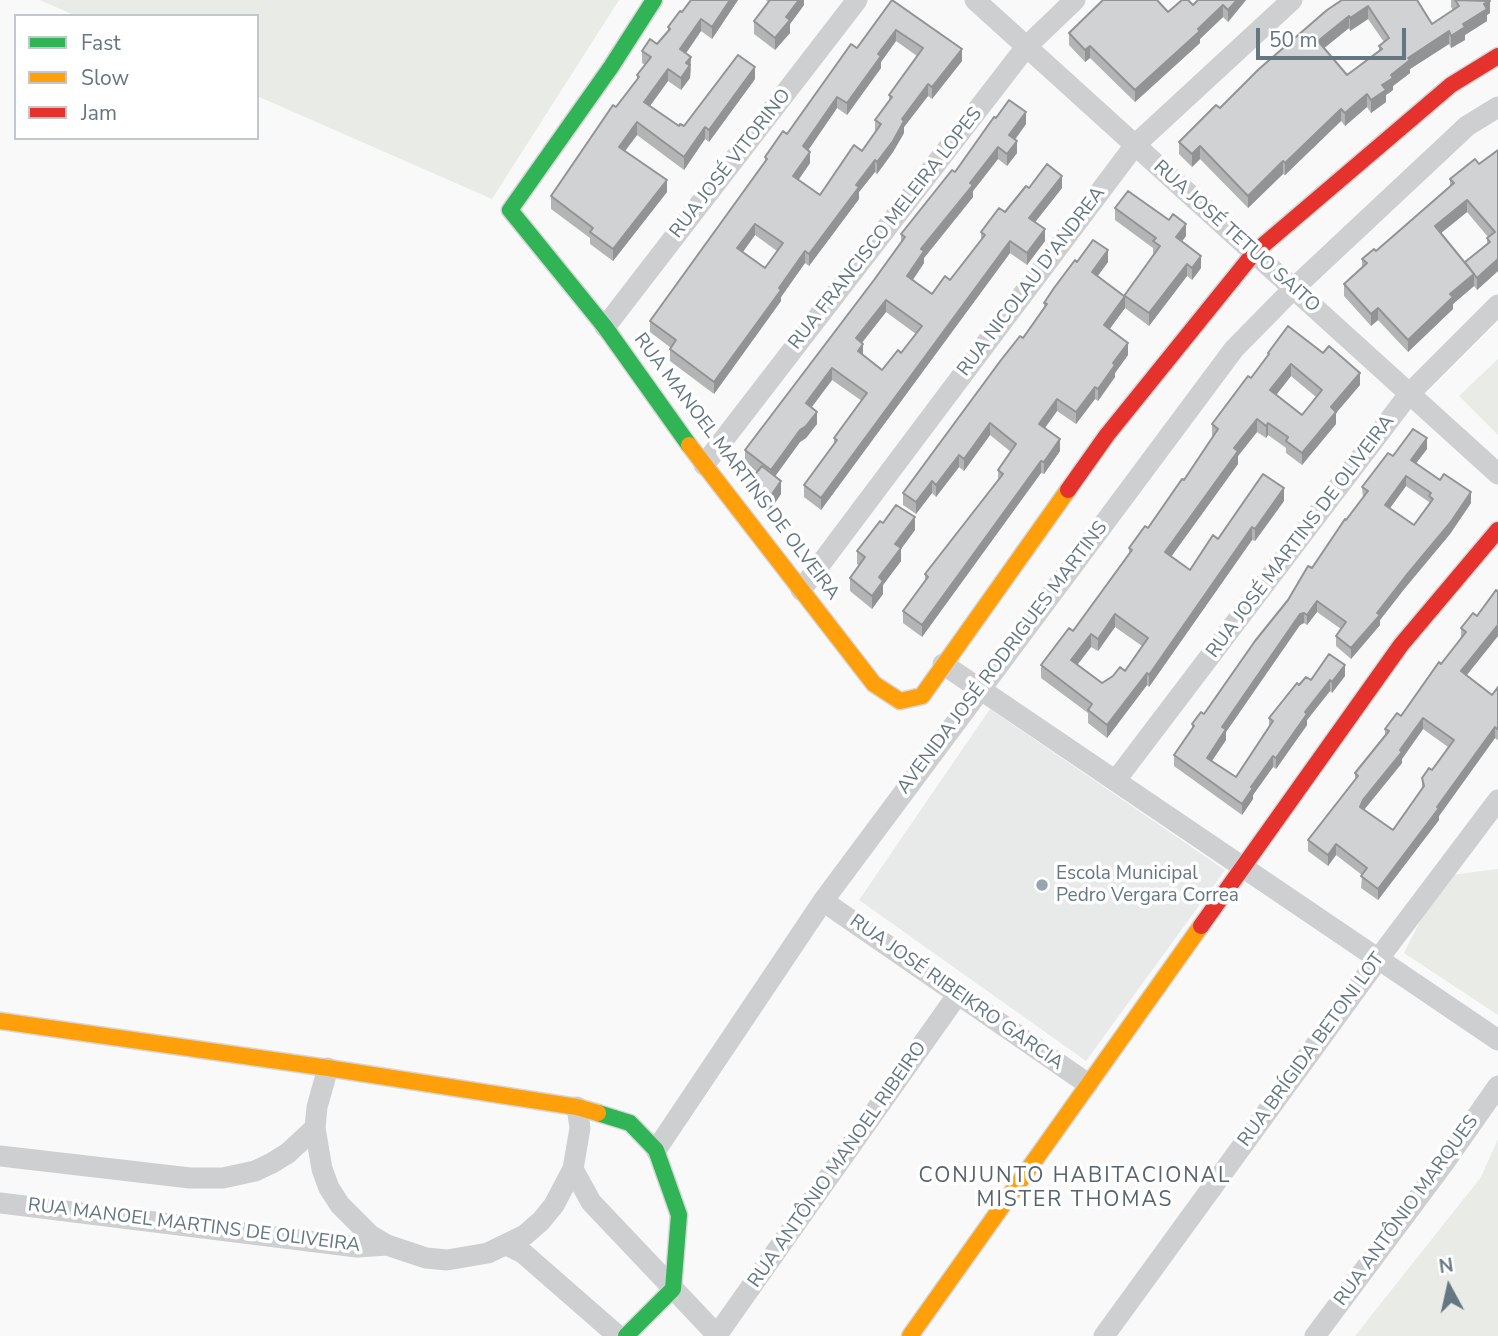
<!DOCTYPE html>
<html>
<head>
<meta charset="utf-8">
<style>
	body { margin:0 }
	#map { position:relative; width:1498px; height:1336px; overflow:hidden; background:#f9f9f9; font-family:"Nunito Sans",sans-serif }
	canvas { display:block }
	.legend { position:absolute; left:14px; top:14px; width:245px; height:126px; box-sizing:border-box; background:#fff; border:2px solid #c1c8cd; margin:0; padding:9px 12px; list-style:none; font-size:21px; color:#657683 }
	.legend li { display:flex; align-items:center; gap:14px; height:35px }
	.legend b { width:35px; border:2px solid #c1c8cd }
	.north { position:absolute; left:1414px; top:1252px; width:70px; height:70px; -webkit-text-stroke:5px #fff; paint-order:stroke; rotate:352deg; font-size:19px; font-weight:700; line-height:28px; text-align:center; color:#657683 }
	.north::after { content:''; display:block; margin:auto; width:24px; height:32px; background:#657683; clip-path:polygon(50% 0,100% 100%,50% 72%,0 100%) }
	.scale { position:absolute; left:1256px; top:28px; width:150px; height:32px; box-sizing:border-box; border:4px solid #657683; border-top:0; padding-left:9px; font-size:21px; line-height:24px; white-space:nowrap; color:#657683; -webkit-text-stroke:5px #fff; paint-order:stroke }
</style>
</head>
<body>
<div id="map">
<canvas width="1498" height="1336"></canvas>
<ul class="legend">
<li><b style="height:9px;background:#30b455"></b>Fast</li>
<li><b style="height:9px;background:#ff9f0a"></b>Slow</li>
<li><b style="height:9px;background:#e5322d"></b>Jam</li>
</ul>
<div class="north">N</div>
<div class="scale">50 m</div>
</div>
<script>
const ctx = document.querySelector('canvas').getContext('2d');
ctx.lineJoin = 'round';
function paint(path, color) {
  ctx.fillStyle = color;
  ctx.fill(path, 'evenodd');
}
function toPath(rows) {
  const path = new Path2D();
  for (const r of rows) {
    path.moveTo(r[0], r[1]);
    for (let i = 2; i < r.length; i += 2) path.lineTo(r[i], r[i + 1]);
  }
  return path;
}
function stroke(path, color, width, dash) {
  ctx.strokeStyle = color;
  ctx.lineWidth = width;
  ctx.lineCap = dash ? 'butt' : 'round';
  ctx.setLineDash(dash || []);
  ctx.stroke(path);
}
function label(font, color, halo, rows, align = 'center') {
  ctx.font = font + ' "Nunito Sans",sans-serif';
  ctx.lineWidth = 7;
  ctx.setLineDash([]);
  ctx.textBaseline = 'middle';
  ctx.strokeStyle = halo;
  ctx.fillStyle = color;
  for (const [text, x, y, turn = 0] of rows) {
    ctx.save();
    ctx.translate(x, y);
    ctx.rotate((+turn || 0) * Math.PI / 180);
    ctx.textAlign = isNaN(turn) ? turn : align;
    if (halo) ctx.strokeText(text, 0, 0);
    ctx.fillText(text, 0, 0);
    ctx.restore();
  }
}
const built = toPath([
	[990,709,1225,870,1086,1061,859,900]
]);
const green = toPath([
	[40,0,619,0,492,199,257,96,257,16,76,16],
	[1498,359,1498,435,1459,396],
	[1498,869,1498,1015,1404,953,1443,876],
	[1498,1139,1498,1336,1355,1336,1481,1177]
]);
const street = toPath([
	[975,0,1498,474],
	[605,327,857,0],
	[704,465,1026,47,1075,0],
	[801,590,1135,145,1292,0],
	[943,664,1498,1040],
	[1116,780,1409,394,1498,305],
	[823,901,1088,1084],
	[328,1068,317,1107,315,1128,322,1169,329,1188,340,1205,370,1235,387,1245,426,1258,447,1260,488,1253,525,1235,541,1221,554,1205,573,1169,580,1128,577,1107],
	[656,1150,823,901,1234,349,1293,289,1467,126,1498,107],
	[0,1156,190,1178,223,1178,255,1171,272,1163,288,1153,315,1128],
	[573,1169,591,1202,718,1336],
	[0,1203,357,1247,387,1245],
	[507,1245,523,1253,618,1336],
	[717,1335,958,994],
	[1104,1336,1379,958,1498,800],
	[1315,1336,1444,1163,1498,1086]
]);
const fast = toPath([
	[654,0,611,67,510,210,605,327,689,445],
	[598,1113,630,1123,656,1150,679,1215,673,1289,626,1336]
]);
const slow = toPath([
	[689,445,874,684,900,701,922,696,1068,490],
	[0,1021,328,1068,577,1107,598,1113],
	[910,1336,1201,926]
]);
const jam = toPath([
	[1068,490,1107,435,1254,253,1451,85,1498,56],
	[1201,926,1401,645,1498,530]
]);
const wall = toPath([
	[738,0,712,39,701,31,686,53,691,69,690,78,681,90,668,81,650,106,679,126,684,126,755,79,709,142,705,139,684,170,637,135,625,151,667,192,613,261,590,244,590,238,551,209,551,196,616,107,637,81,637,75,645,65,642,63,642,51,657,44,668,31,668,27,682,12],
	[766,0,804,0,804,5,790,24,790,33,775,50,754,34,754,21,768,2],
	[892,0,962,61,932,99,928,96,904,127,904,133,893,152,877,174,875,172,859,192,859,199,809,266,805,263,781,297,781,301,714,394,670,361,670,349,671,348,650,332,650,321,765,161,765,157,787,134,857,48],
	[896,41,917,56,889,95,889,101,875,120,875,132,862,151,820,195,798,180,810,163,808,150,837,108,847,115,881,68,881,62],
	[755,235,777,251,765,268,743,252],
	[1246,0,1228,22,1223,17,1200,39,1200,43,1135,102,1090,58,1085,62,1069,45,1069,33,1168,12,1193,5],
	[1451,0,1489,0,1490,13,1487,15,1487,21,1465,35,1465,40,1451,48,1449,44,1410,69,1410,73,1393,86,1393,90,1386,95,1386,102,1371,113,1367,107,1345,126,1341,121,1285,175,1283,174,1248,208,1200,159,1192,167,1179,154,1179,142,1220,108,1327,10,1418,1,1432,24,1453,10,1451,7],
	[1368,19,1384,42,1379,46,1379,50,1347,75,1324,48,1349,28,1350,31],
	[996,118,1026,124,1015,140,1017,153,1007,166,998,159,973,191,973,197,924,258,924,263,913,280,932,294,950,280,981,241,981,232,1005,212,1029,188,1062,188,1035,222,1045,241,1027,265,1010,253,821,510,804,497,804,485,834,444,834,438,862,401,832,380,811,407,817,424,806,438,800,442,775,476,781,494,768,513,751,493,751,479,757,472,745,462,745,450,874,280,901,242,901,234,955,172],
	[886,312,916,334,901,353,882,370,863,355,862,343],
	[1498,150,1498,271,1477,290,1474,286,1453,304,1453,309,1408,352,1378,320,1371,326,1344,296,1344,284,1362,267,1362,259,1376,251,1450,186,1450,179,1479,164],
	[1467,212,1488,237,1487,238,1487,245,1465,263,1441,233],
	[1115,208,1186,236,1182,241,1201,268,1192,280,1187,276,1149,326,1125,308,1109,329,1128,355,1115,373,1115,377,1098,401,1095,399,1076,424,1057,411,1045,428,1060,451,1044,474,1041,473,922,637,903,623,903,611,925,582,925,574,998,481,998,470,1011,452,990,435,964,471,959,467,936,497,932,493,916,514,903,505,903,493,1023,338,1044,307,1044,303,1077,262,1108,262,1097,276,1124,296,1154,255,1153,254,1153,248,1115,220],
	[1268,353,1360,385,1336,413,1336,424,1302,465,1286,453,1286,448,1268,435,1266,438,1257,432,1238,456,1238,464,1171,557,1190,570,1218,539,1284,501,1255,541,1252,540,1149,687,1147,685,1107,738,1088,723,1088,713,1041,678,1041,665,1073,631,1129,553,1129,548,1148,528,1184,480,1213,437,1212,436,1212,424,1251,378,1268,356],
	[1291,376,1316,397,1302,415,1276,395],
	[1115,627,1142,646,1125,671,1102,683,1077,665,1091,647,1098,651],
	[1427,449,1416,463,1471,503,1450,534,1405,588,1380,620,1380,625,1351,659,1336,646,1336,636,1341,629,1317,612,1307,625,1304,623,1300,625,1226,732,1226,740,1212,761,1236,777,1269,726,1269,718,1299,685,1311,680,1345,676,1332,693,1330,691,1307,720,1307,725,1276,769,1273,767,1253,795,1253,799,1242,815,1174,766,1174,755,1192,730,1192,724,1204,714,1363,498,1362,487,1393,456],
	[1406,486,1429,502,1429,505,1414,525,1390,508],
	[883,523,915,530,901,549,901,561,883,585,883,594,872,609,850,591,850,578,859,565,857,564,857,551],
	[1498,592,1498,636,1467,675,1492,695,1498,687,1498,739,1497,740,1495,738,1439,816,1439,820,1378,900,1361,888,1362,875,1336,855,1328,866,1308,851,1308,840,1355,780,1355,773,1385,735,1385,729,1401,716,1461,638,1461,628,1477,616],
	[1423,729,1448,747,1432,770,1422,778,1422,789,1393,830,1364,810,1402,763,1402,759]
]);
const shadedWall = toPath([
	[730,0,738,0,712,39,712,27],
	[799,0,804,0,804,5,790,24,790,33,775,50,775,38,786,17],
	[1237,0,1246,0,1228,22,1228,10],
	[1490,1,1490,13,1487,15,1487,21,1465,35,1465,40,1451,48,1451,36,1484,4],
	[1223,5,1223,17,1200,39,1200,43,1135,102,1135,90],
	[1368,6,1368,19,1350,31,1350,18],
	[1349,16,1349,28,1318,53,1318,41],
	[701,19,701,31,680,62,680,49],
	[896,30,896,41,881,62,881,68,847,115,847,103,878,54],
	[1449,31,1449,44,1410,69,1410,73,1393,86,1393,90,1386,95,1386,102,1371,113,1371,100,1391,75,1408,58],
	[1090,46,1090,58,1085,62,1085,50],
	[962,49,962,61,932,99,932,87],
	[691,57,690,78,681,90,681,78,686,63],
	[755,67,755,79,709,142,709,130],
	[668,69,668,81,644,114,644,102],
	[928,84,928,96,904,127,904,133,893,152,877,174,877,162,902,119],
	[1367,94,1367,107,1345,126,1345,113],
	[837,97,837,108,803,158,803,146],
	[1341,109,1341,121,1285,175,1285,163],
	[1026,112,1026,124,1009,147,1009,135],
	[637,122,637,135,619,159,619,147],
	[705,127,705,139,684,170,684,157],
	[1017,141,1017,153,1007,166,1007,154],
	[1200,146,1200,159,1192,167,1192,154],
	[998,147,998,159,973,191,973,197,924,258,924,263,907,288,907,276,921,249],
	[810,152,810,163,793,188,793,176],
	[875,160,875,172,859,192,859,199,809,266,809,254,856,185],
	[1283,161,1283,174,1248,208,1248,196],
	[1062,176,1062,188,1029,230,1029,218],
	[667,180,667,192,613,261,613,249],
	[1467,200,1467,212,1435,238,1435,226],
	[755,224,755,235,737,260,737,248],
	[1186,224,1186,236,1176,249,1176,237],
	[1045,229,1045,241,1027,265,1027,253],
	[1010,241,1010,253,821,510,821,498],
	[1108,250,1108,262,1092,284,1092,272],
	[805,251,805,263,781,297,781,301,714,394,714,382],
	[1201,256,1201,268,1192,280,1192,268],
	[1498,259,1498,271,1477,290,1477,278],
	[1187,264,1187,276,1149,326,1149,313],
	[1474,274,1474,286,1453,304,1453,309,1408,352,1408,340,1450,294],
	[1125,296,1125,308,1104,337,1104,325],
	[886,300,886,312,856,350,856,338],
	[1378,308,1378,320,1371,326,1371,314],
	[1128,343,1128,355,1115,373,1115,377,1098,401,1098,389,1113,363],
	[863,344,863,356,858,351],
	[1291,364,1291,376,1270,403,1270,390],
	[832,368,832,380,806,415,806,403],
	[1360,373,1360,385,1336,413,1336,424,1302,465,1302,453,1331,407],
	[1095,387,1095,399,1076,424,1076,412],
	[1057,399,1057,411,1039,436,1039,424],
	[817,412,817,424,806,438,800,442,771,482,771,470,800,430],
	[1257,419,1257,432,1238,456,1238,464,1165,565,1165,552,1234,448],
	[990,423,990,435,964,471,964,459],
	[1268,423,1268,435,1266,438,1266,426],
	[1427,438,1427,449,1411,470,1411,460],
	[1060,439,1060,451,1044,474,1044,462],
	[959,455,959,467,936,497,936,485],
	[1041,461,1041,473,922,637,922,625],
	[1406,476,1406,486,1385,515,1385,505],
	[781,481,781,494,768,513,768,500],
	[932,481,932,493,916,514,916,502],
	[1284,488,1284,501,1255,541,1255,529],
	[1471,492,1471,503,1450,534,1405,588,1380,620,1380,625,1351,659,1351,648,1377,613],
	[915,517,915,530,901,549,901,561,883,585,883,594,872,609,872,596,879,577,895,544],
	[1252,527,1252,540,1149,687,1149,675],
	[1317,601,1317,612,1307,625,1307,615],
	[1304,613,1304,623,1300,625,1226,732,1226,740,1207,768,1207,758,1222,727,1300,614],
	[1115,614,1115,627,1098,651,1098,639],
	[1498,625,1498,636,1461,682,1461,671],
	[1091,634,1091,647,1071,673,1071,660],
	[1345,665,1345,676,1332,693,1332,682],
	[1147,673,1147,685,1107,738,1107,725],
	[1330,680,1330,691,1307,720,1307,725,1276,769,1276,758,1305,712],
	[1423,718,1423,729,1402,759,1402,763,1363,811,1360,807,1363,800],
	[1495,727,1495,738,1439,816,1439,820,1378,900,1378,889],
	[1273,756,1273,767,1253,795,1253,799,1242,815,1242,804,1251,787],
	[1336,844,1336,855,1328,866,1328,855]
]);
const building = toPath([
	[691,0,730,0,712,27,701,19,680,49,691,57,686,63,690,65,681,78,668,69,644,102,679,126,680,124,684,126,738,55,755,67,709,130,705,127,684,157,637,122,619,147,667,180,613,249,590,232,593,228,551,196,613,105,616,107,639,77,637,75,651,57,642,51,650,39,657,44,670,29,668,27,680,11,682,12,691,0],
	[770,0,799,0,786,17,790,20,775,38,754,21,770,0],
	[892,0,962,49,932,87,928,84,902,119,904,121,893,141,877,162,875,160,856,185,859,187,809,254,805,251,779,288,781,290,714,382,670,349,676,340,650,321,767,159,765,157,783,131,787,134,851,44,857,48,892,0],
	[896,30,923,48,889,95,892,97,875,120,881,124,862,151,854,145,820,195,793,176,810,152,803,146,837,97,847,103,881,56,878,54,896,30],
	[755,224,783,243,765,268,737,248,755,224],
	[1103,0,1157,0,1168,12,1182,0,1188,0,1193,5,1198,0,1237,0,1228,10,1223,5,1198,29,1200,31,1135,90,1090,46,1085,50,1069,33,1103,0],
	[1342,0,1417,0,1432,24,1459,6,1455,0,1490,1,1484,4,1487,9,1463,24,1465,27,1451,36,1449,31,1408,58,1410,60,1391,75,1393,78,1382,85,1386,90,1371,100,1367,94,1345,113,1341,109,1285,163,1283,161,1248,196,1200,146,1192,154,1179,142,1216,105,1220,108,1259,69,1327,10,1342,0],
	[1368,6,1389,38,1379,46,1382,49,1347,75,1318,41,1349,16,1350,18,1368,6],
	[1009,100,1026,112,1009,135,1017,141,1007,154,998,147,970,183,973,185,921,249,924,251,907,276,932,294,945,276,950,280,985,235,981,232,999,208,1005,212,1026,186,1029,188,1047,164,1062,176,1029,218,1045,229,1027,253,1010,241,821,498,804,485,837,440,834,438,867,393,832,368,806,403,817,412,806,426,800,430,771,470,745,450,874,280,905,237,901,234,952,170,955,172,994,117,996,118,1009,100],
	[886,300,922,326,901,353,898,350,882,370,858,351,863,344,856,338,886,300],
	[1498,150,1498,259,1477,278,1465,262,1490,242,1487,238,1495,232,1467,200,1435,226,1474,274,1450,294,1453,297,1408,340,1378,308,1371,314,1344,284,1367,263,1362,259,1374,249,1376,251,1454,183,1450,179,1475,159,1479,164,1498,150],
	[1128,191,1169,220,1173,214,1186,224,1176,237,1201,256,1192,268,1187,264,1149,313,1125,296,1104,325,1128,343,1113,363,1115,365,1098,389,1095,387,1076,412,1057,399,1039,424,1060,439,1044,462,1041,461,922,625,903,611,928,577,925,574,1003,474,998,470,1016,444,990,423,964,459,959,455,936,485,932,481,916,502,903,493,1001,360,1020,336,1023,338,1047,304,1044,303,1054,288,1075,260,1077,262,1093,240,1108,250,1092,272,1124,296,1160,246,1153,241,1156,238,1115,208,1128,191],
	[1288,326,1323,353,1329,346,1360,373,1331,407,1336,412,1302,453,1286,441,1288,437,1268,423,1266,426,1257,419,1234,448,1238,451,1165,552,1190,570,1213,535,1218,539,1263,474,1284,488,1255,529,1252,527,1149,675,1147,673,1107,725,1088,710,1092,704,1041,665,1069,628,1073,631,1132,550,1129,548,1145,526,1148,528,1182,479,1184,480,1218,429,1212,424,1248,376,1251,378,1269,354,1268,353,1288,326],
	[1291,364,1322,390,1302,415,1270,390,1291,364],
	[1115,614,1148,638,1125,671,1120,667,1113,676,1102,683,1071,660,1091,634,1098,639,1115,614],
	[1413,429,1427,438,1411,460,1440,480,1444,474,1471,492,1450,523,1405,577,1377,613,1380,615,1351,648,1336,636,1346,622,1317,601,1307,615,1304,613,1300,614,1222,727,1226,729,1207,758,1236,777,1273,721,1269,718,1297,683,1299,685,1306,677,1311,680,1329,654,1345,665,1332,682,1330,680,1305,712,1307,714,1276,758,1273,756,1251,787,1253,788,1242,804,1174,755,1194,726,1192,724,1201,712,1204,714,1255,641,1288,600,1308,566,1312,568,1345,519,1346,520,1368,491,1362,487,1388,453,1393,456,1413,429],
	[1406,476,1431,493,1429,496,1433,499,1414,525,1385,505,1406,476],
	[762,466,781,481,768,500,751,479,762,466],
	[896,505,915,517,895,544,901,548,879,577,883,581,872,596,850,578,865,557,857,551,880,521,883,523,896,505],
	[1496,590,1498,592,1498,625,1461,671,1492,695,1498,687,1498,728,1497,729,1495,727,1437,807,1439,808,1378,889,1361,876,1367,868,1336,844,1328,855,1308,840,1358,776,1355,773,1389,731,1385,729,1397,713,1401,716,1439,662,1441,664,1466,632,1461,628,1473,613,1477,616,1496,590],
	[1423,718,1454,740,1432,770,1429,768,1422,778,1424,786,1393,830,1360,807,1363,800,1402,752,1400,750,1423,718]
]);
const markers = [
	[1042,885,7,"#99a4ac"]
];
const streetNames = [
	["RUA JOSÉ VITORINO",731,164,-52],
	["RUA FRANCISCO MELEIRA LOPES",886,229,-52],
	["RUA JOSÉ TETUO SAITO",1236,237,42],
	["RUA NICOLAU D'ANDREA",1032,282,-53],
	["RUA MANOEL MARTINS DE OLVEIRA",736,467,53],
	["RUA JOSÉ MARTINS DE OLIVEIRA",1301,537,-53],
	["AVENIDA JOSÉ RODRIGUES MARTINS",1003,658,-53],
	["RUA JOSÉ RIBEIKRO GARCIA",956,993,35],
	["RUA BRÍGIDA BETONI LOT",1312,1050,-54],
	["RUA ANTÔNIO MANOEL RIBEIRO",838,1165,-55],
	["RUA ANTÔNIO MARQUES",1407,1211,-54],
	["RUA MANOEL MARTINS DE OLIVEIRA",194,1226,7]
];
const poiNames = [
	["Escola Municipal",1056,874],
	["Pedro Vergara Correa",1056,896]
];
const neighbourhoodNames = [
	["CONJUNTO HABITACIONAL",1075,1177],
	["MISTER THOMAS",1075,1201]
];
paint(built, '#e8e9e9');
paint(green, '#e8ebe6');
stroke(fast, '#d5d6d7', 19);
stroke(slow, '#d5d6d7', 19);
stroke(jam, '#d5d6d7', 19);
stroke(street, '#cecfd0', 21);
stroke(fast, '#30b455', 16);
stroke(slow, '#ff9f0a', 16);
stroke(jam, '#e5322d', 16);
paint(wall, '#b3b5b5');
paint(shadedWall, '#929394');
paint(building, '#d0d2d3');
stroke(building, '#929394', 2);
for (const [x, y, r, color] of markers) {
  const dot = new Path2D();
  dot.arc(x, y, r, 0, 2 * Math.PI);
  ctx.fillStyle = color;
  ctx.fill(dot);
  stroke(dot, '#fff', 2.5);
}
label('19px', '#657683', '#fff', streetNames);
label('19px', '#657683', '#fff', poiNames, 'left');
ctx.letterSpacing = '2px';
label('21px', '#57646e', '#fff', neighbourhoodNames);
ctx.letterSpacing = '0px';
</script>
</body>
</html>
